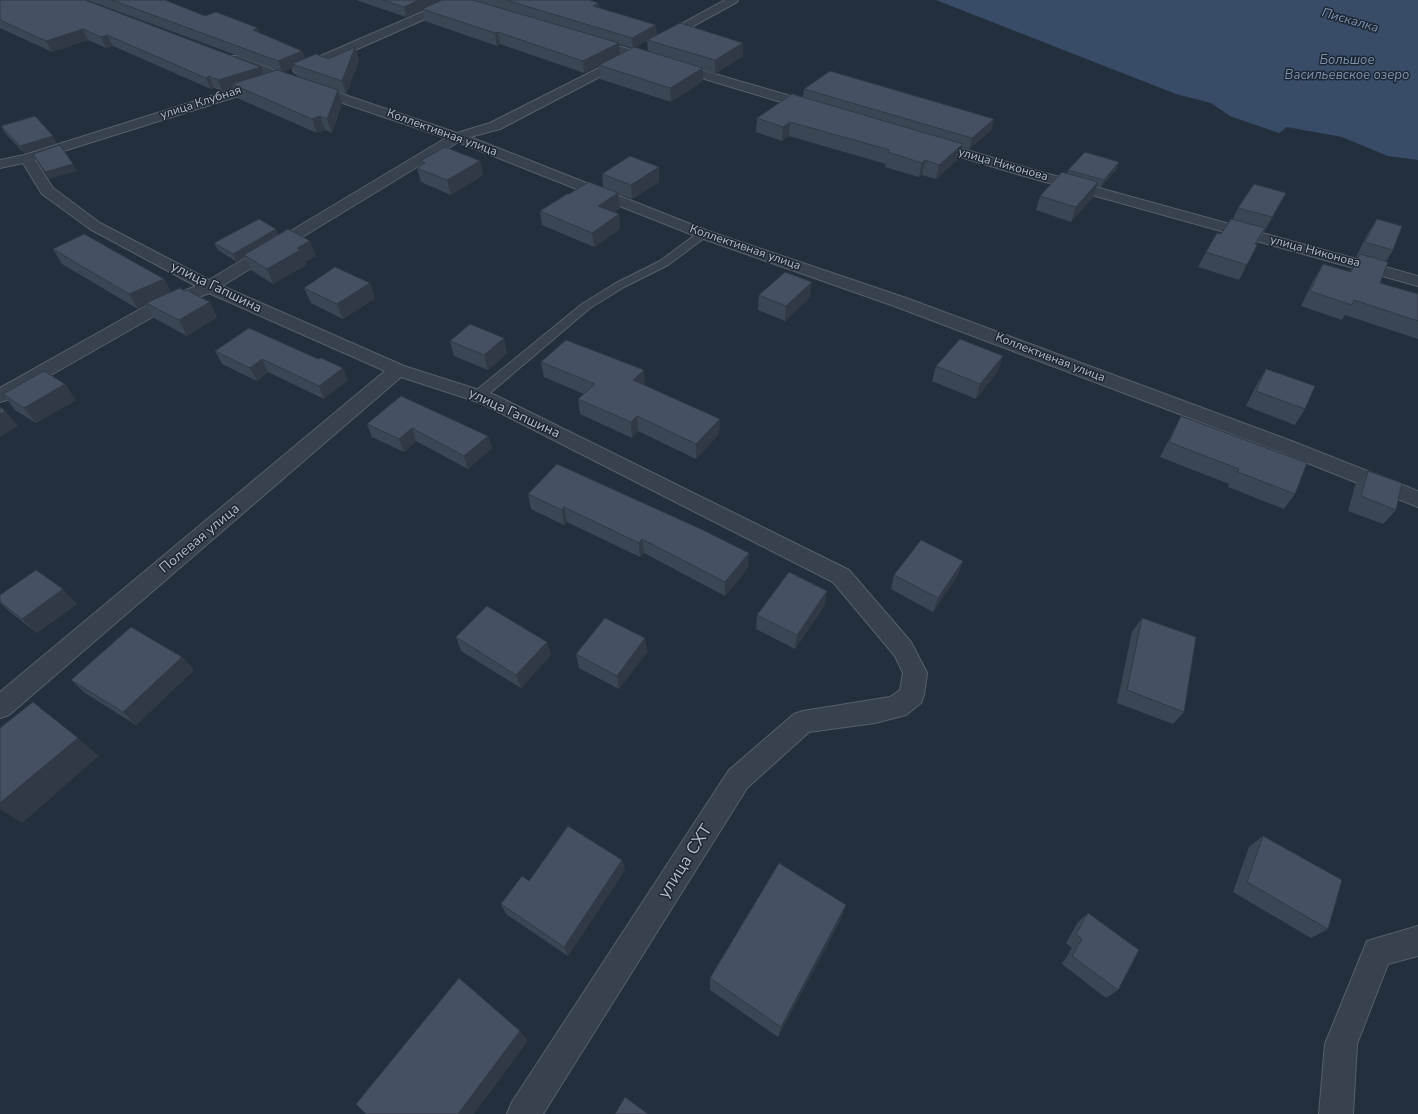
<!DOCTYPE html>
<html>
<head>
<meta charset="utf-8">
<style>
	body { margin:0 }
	canvas { display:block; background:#242f3e }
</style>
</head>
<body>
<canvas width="1418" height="1114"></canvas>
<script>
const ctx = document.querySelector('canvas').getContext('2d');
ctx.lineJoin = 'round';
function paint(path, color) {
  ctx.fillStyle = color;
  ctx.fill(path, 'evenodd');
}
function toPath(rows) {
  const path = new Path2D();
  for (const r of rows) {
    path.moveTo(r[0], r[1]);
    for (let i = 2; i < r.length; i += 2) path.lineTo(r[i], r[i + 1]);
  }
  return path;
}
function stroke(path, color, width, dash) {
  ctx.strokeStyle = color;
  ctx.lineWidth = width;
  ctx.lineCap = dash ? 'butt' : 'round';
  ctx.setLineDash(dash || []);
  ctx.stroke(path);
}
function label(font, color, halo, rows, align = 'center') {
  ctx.font = font + ' "Nunito Sans",sans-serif';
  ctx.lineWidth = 3;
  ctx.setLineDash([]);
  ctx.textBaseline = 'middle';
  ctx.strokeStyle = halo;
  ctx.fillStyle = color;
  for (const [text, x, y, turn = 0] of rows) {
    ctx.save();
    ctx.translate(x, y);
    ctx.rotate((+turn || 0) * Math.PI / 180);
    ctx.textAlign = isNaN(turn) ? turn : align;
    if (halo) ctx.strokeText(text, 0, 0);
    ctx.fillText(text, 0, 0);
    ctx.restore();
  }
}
const water = toPath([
	[936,0,1418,0,1418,160,1388,156,1342,137,1287,127,1279,133,1230,116,1211,103,1176,94]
]);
const lane = toPath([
	[703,231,708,234,707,236,668,265,624,287,590,308,483,399,478,400,473,399,472,396,473,393,582,304,616,283,660,261,699,232,703,231]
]);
const street = toPath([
	[450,0,469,0,468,2,459,4,303,73,295,73,293,70,295,67,450,0],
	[725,0,738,0,737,2,664,42,656,42,654,40,656,38,725,0],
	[591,38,818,104,819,107,818,110,813,111,808,110,631,57,630,61,500,129,470,137,708,231,906,298,1294,442,1418,491,1418,507,1280,452,894,306,698,237,458,142,222,286,404,366,495,395,849,570,911,642,927,673,924,695,921,703,906,715,875,723,809,732,747,788,543,1114,507,1114,512,1102,729,770,794,714,803,711,890,697,900,690,903,673,895,656,833,582,481,403,401,377,9,715,0,718,0,692,385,371,209,293,156,315,7,400,0,402,0,388,144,307,196,286,90,229,42,194,23,163,0,168,0,160,24,155,259,81,267,81,269,84,267,87,35,160,53,188,100,223,209,280,446,138,278,81,230,62,228,59,230,56,238,56,286,75,457,133,490,123,625,55,587,43,585,41,587,39,591,38],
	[932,140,1034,170,1418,276,1418,286,1024,176,927,147,925,144,927,141,932,140],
	[1418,926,1418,956,1388,964,1357,1044,1353,1114,1319,1114,1325,1044,1367,941,1418,926]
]);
const wall = toPath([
	[0,0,264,74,276,70,101,5,87,0,165,0,205,16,258,28,259,33,302,51,305,59,328,59,355,47,359,61,346,94,338,92,342,104,332,133,325,130,317,133,237,98,233,88,222,91,214,88,211,89,113,46,106,48,88,40,52,52,0,28],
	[294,67,297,77,283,72],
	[356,0,589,0,599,3,599,7,657,35,743,56,715,74,703,70,703,81,671,102,600,79,599,66,584,73,500,44,497,46,425,21,423,10,406,17],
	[647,41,648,51,635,47],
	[619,44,632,48,620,55],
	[804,89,994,119,991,130,969,149,962,147,959,158,936,179,922,175,919,177,885,167,886,164,789,136,782,141,756,132,757,118,803,97],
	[1,126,57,143,24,153,5,133],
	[420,161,480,161,483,175,451,195,421,182,417,168,421,165],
	[1119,162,1117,169,1101,187,1097,186,1093,197,1071,222,1036,210,1040,196,1067,174,1068,170],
	[602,174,659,182,632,199,619,194,620,208,613,212,619,214,620,229,594,247,542,225,540,211,569,194,603,187],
	[1238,208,1278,208,1264,232,1263,232,1256,245,1257,245,1239,280,1198,267,1206,252,1221,234,1233,219],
	[1377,219,1393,250,1386,261,1380,283,1418,294,1418,339,1345,315,1342,320,1301,306,1314,279,1323,264,1349,272,1357,258,1356,257,1368,233],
	[279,235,316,256,305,262,306,265,273,284,251,270,245,257,237,262,218,250,214,243],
	[53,249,164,279,171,292,217,317,187,336,154,318,147,305,138,309,62,264],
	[304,288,375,298,343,319,311,303],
	[759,295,810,297,785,321,758,310],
	[450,341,507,353,488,370,454,356],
	[215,351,318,359,348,380,324,399,268,372,257,381,222,364],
	[541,362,645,385,644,386,719,434,696,459,638,431,632,438,580,414,578,399,584,394,544,377],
	[936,366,998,371,976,399,932,381],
	[1266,369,1305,409,1295,425,1246,406,1257,384],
	[3,394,76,400,36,423,15,410],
	[401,396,492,448,468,469,416,441,404,452,372,437,367,424],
	[1181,416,1295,494,1284,509,1228,487,1229,484,1160,457],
	[1368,471,1396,510,1383,524,1348,511,1355,486],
	[528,494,748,568,725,596,644,553,640,557,567,522,564,525,531,509],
	[963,561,958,575,933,612,891,589,894,575],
	[0,595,77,604,37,633,10,612,0,603],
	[825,605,795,649,756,629,757,615],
	[1142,618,1184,712,1173,724,1117,703,1132,632],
	[456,637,547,642,551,655,521,688,461,651],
	[645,638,647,652,619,689,579,668,576,654],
	[182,657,194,670,136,725,85,693,71,680],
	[1263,836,1328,929,1311,938,1233,892,1249,847],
	[622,860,625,870,568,956,506,914,501,904,529,881],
	[1088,913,1118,990,1106,998,1062,964,1072,948,1066,943,1078,922],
	[841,919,778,1037,710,990,710,978]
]);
const shadedWall = toPath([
	[419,0,444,0,422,9,423,10,406,17,404,7],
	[599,3,600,13,593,6],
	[656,25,657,35,633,48,632,38],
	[258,28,262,39,253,30],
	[83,29,88,40,52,52,46,41],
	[498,32,500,44,497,46,495,33],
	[107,35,113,46,106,48,101,37],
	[619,43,620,55,599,65,599,66,584,73,583,61],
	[743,43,743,56,715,74,715,60],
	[355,47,359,61,346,94,342,81],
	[302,51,306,62,292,64,294,67,282,72,278,61],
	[261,67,265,78,232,84,233,88,222,91,218,80],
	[703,68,703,81,671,102,670,88],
	[209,76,214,88,211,89,206,78],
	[338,90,342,104,332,133,327,119],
	[320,116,325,130,317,133,312,119],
	[994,119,991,130,969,149,972,138],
	[790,122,789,136,782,141,783,127],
	[53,136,57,143,24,153,20,146],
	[963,144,959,158,936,179,939,165],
	[925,160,922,175,919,177,922,163],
	[480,161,483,175,451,195,447,180],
	[1119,162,1117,169,1101,187,1104,180],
	[73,164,77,171,49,179,45,172],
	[659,167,659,182,632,199,631,185],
	[1098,182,1093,197,1071,222,1076,207],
	[618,193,620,208,600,221,598,206],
	[1286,193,1278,208,1264,232,1272,217],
	[619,214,620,229,594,247,592,233],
	[276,229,279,236,244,255,245,257,237,262,233,254],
	[310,241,316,256,305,262,306,265,273,284,267,269,297,248],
	[164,279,172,294,146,303,147,305,138,309,129,294],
	[812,282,810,297,785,321,786,306],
	[370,283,375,298,343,319,337,304],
	[210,302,217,317,187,336,179,320],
	[504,338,507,353,488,370,484,355],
	[1003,356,998,371,976,399,980,384],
	[262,359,268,372,257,381,250,368],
	[343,368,348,380,324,399,319,386],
	[644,370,645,385,634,395,633,380],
	[65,384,76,400,36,423,24,408],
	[5,411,18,426,0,437,0,414],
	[637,416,638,431,632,438,631,422],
	[720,419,719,434,696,459,696,444],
	[412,428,416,441,404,452,399,439],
	[488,436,492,448,468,469,464,456],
	[564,507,567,522,564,525,562,510],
	[642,539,644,553,640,557,639,543],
	[749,553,748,568,725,596,725,582],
	[963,561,958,575,933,612,938,598],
	[63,589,77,604,37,633,22,619],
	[827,591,825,605,795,649,797,635],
	[645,638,647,652,619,689,617,676],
	[547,642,551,655,521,688,516,675],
	[182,657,194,670,136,725,123,712],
	[78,738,99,756,22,823,0,809,0,803],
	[622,860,625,870,568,956,564,947],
	[846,905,841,919,778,1037,781,1027],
	[520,1031,528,1041,474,1114,458,1114]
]);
const building = toPath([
	[0,0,85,0,261,67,218,80,209,76,206,78,107,35,101,37,83,29,46,41,0,20,0,0],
	[112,0,165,0,205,16,216,12,258,28,253,30,302,51,278,61,112,0],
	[383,0,419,0,404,7,383,0],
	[442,0,473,0,619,43,583,61,498,32,495,33,422,9,442,0],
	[506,0,589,0,599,3,593,6,656,25,632,38,506,0],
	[680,23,743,43,715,60,647,40,680,23],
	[355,47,342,81,292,64,316,54,328,59,355,47],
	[634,47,703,68,670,88,599,65,634,47],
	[277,70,338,90,327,119,320,116,312,119,232,84,277,70],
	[830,71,994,119,972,138,804,89,830,71],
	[792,94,963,144,939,165,925,160,922,163,888,152,890,150,790,122,783,127,757,118,792,94],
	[35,116,53,136,20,146,1,126,35,116],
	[60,145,73,164,45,172,33,154,60,145],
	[445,147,480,161,447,180,417,168,425,163,420,161,445,147],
	[1085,152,1119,162,1104,180,1068,170,1085,152],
	[630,156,659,167,631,185,602,174,630,156],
	[1062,172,1098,182,1076,207,1040,196,1062,172],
	[589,182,618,193,598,206,619,214,592,233,540,211,567,194,569,194,589,182],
	[1254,184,1286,193,1272,217,1238,208,1254,184],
	[259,219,276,229,233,254,214,243,259,219],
	[1231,219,1265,228,1255,244,1257,245,1247,265,1206,252,1217,233,1221,234,1231,219],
	[1377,219,1402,226,1393,250,1365,242,1377,219],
	[288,229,310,241,297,248,300,250,267,269,244,255,288,229],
	[84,234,164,279,129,294,53,249,84,234],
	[1360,254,1388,262,1380,283,1418,294,1418,321,1354,300,1352,305,1310,291,1323,264,1351,272,1360,254],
	[335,267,370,283,337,304,304,288,335,267],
	[785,272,812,282,786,306,759,295,785,272],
	[180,288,184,291,186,290,210,302,179,320,146,303,180,288],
	[470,324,504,338,484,355,450,341,470,324],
	[249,328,318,359,321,358,343,368,319,386,262,359,250,368,215,351,249,328],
	[960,339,1003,356,980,384,936,366,960,339],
	[566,340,644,370,633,380,720,419,696,444,637,416,631,422,578,399,595,384,541,362,566,340],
	[1266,369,1315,386,1305,409,1256,391,1266,369],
	[44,371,65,384,24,408,3,394,44,371],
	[401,396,488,436,464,456,412,428,399,439,367,424,401,396],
	[0,407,5,411,0,414,0,407],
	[1181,416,1307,463,1295,494,1238,472,1239,469,1169,442,1181,416],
	[557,464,703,530,749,553,725,582,642,539,639,543,564,507,562,510,528,494,557,464],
	[1368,471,1402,483,1396,510,1361,496,1368,471],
	[921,540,963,561,938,598,894,575,921,540],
	[36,570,63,589,22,619,0,602,0,595,36,570],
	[789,572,827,591,797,635,757,615,789,572],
	[487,606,547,642,516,675,456,637,487,606],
	[605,618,645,638,617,676,576,654,605,618],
	[1142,618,1196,637,1184,712,1127,690,1142,618],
	[131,627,182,657,123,712,71,680,131,627],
	[33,702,78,738,0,803,0,728,33,702],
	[568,826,622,860,564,947,501,904,522,876,529,881,568,826],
	[1263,836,1342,880,1328,929,1247,882,1263,836],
	[779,863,846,905,781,1027,710,978,779,863],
	[1088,913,1139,950,1118,990,1072,956,1082,939,1076,934,1088,913],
	[459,978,520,1031,458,1114,366,1114,356,1104,459,978],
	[625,1097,648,1114,615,1114,625,1097]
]);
const farStreetnames = [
	["улица Клубная",201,103,-18],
	["Коллективная улица",442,133,20],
	["улица Никонова",1003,165,16],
	["Коллективная улица",745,248,19],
	["улица Никонова",1315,252,15],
	["Коллективная улица",1050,358,21]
];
const farWaternames = [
	["Пискалка",1350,21,16],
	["Большое",1347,61],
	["Васильевское озеро",1347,76]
];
const streetNames = [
	["улица Гапшина",216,288,26],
	["улица Гапшина",514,414,25],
	["Полевая улица",200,539,-40]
];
const nearStreetnames = [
	["улица СХТ",686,862,-57]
];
paint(water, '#394c67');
stroke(lane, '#565f6c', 2);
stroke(street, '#565f6c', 2);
paint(lane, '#38414e');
paint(street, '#38414e');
paint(wall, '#3b4654');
paint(shadedWall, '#303945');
paint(building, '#455162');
stroke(building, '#303945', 1);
label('12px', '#b4bcc9', '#1d2633', farStreetnames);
label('italic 13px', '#7c92b1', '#1d2633', farWaternames);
label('14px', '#b4bcc9', '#1d2633', streetNames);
label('17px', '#b4bcc9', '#1d2633', nearStreetnames);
</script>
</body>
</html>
